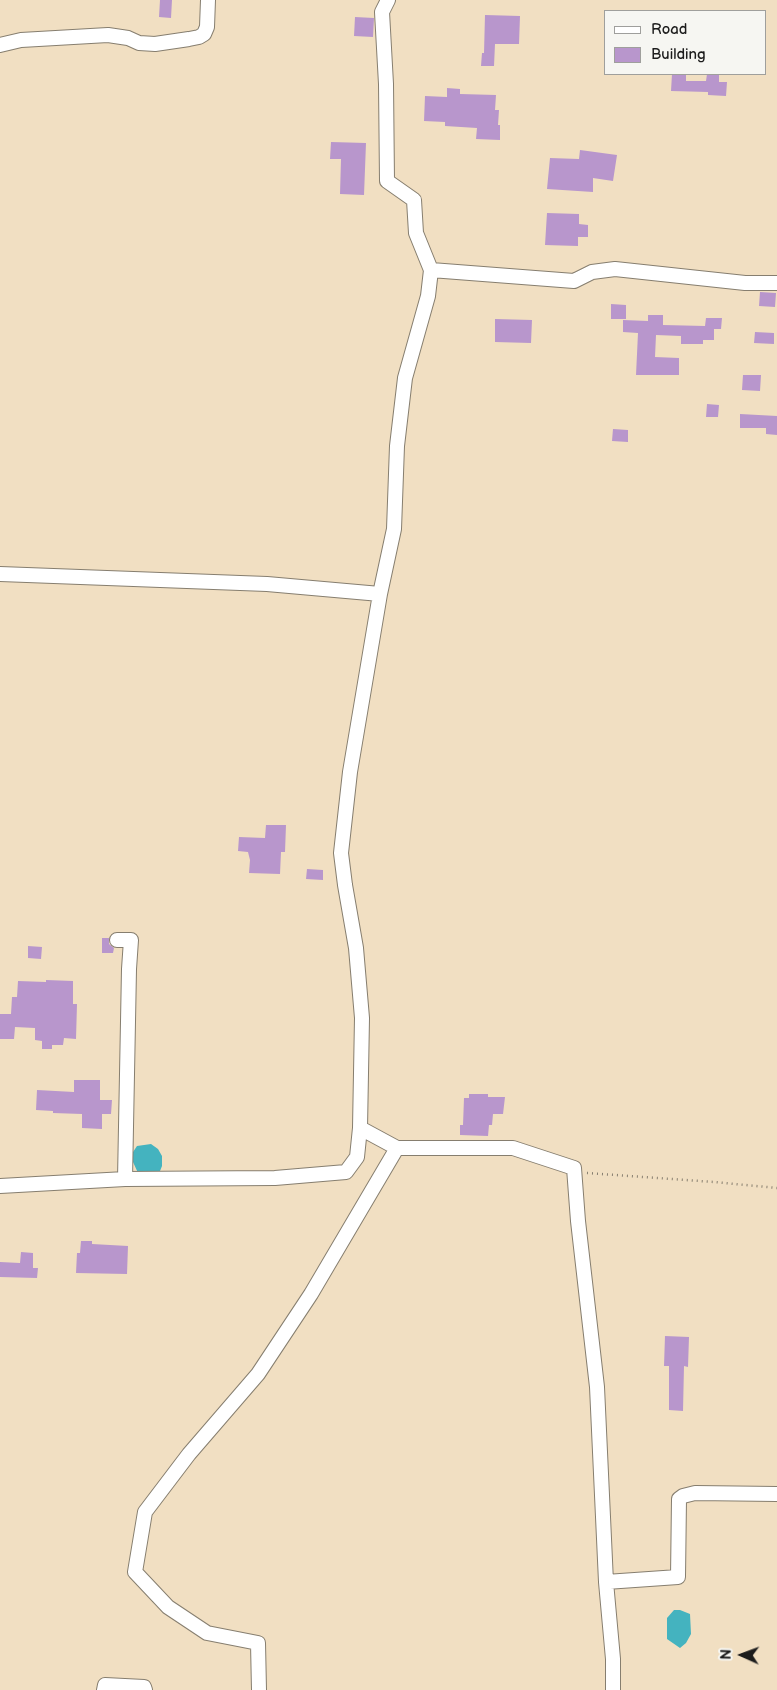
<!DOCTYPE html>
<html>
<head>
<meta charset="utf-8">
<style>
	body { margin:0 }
	#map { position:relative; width:777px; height:1690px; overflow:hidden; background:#f1dfc2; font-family:"Balsamiq Sans",sans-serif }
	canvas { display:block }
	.legend { position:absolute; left:604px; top:10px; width:162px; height:65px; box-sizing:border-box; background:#f6f6f2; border:1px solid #9f9f9c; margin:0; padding:6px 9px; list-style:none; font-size:15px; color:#1c1c1c }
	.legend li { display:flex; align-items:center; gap:10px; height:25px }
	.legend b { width:25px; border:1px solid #9f9f9c }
	.north { position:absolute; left:717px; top:1630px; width:50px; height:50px; -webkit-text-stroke:4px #f6f6f2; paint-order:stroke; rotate:272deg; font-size:14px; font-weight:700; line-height:20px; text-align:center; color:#1c1c1c }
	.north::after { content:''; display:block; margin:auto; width:18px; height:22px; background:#1c1c1c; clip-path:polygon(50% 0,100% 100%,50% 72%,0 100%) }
</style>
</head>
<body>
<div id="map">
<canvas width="777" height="1690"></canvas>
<ul class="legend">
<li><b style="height:6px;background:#fff"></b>Road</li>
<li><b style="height:14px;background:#b896cc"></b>Building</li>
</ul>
<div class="north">N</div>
</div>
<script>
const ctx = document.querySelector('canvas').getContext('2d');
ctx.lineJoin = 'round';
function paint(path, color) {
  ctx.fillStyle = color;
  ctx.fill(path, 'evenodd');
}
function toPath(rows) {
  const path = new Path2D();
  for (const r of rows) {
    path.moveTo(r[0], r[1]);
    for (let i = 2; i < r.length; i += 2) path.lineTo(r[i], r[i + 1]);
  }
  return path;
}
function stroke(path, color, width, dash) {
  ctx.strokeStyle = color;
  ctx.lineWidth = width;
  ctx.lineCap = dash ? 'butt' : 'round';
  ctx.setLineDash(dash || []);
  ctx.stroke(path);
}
const water = toPath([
	[151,1144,158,1149,162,1156,162,1166,160,1171,156,1173,138,1173,133,1162,133,1152,137,1146],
	[674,1610,680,1610,690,1614,691,1634,686,1643,680,1648,667,1639,667,1618]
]);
const building = toPath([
	[160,0,172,0,171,18,159,17],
	[485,15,520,16,519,44,495,44,494,66,481,66,482,53,484,53],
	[355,17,374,18,373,37,354,36],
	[672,74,686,74,686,81,706,81,707,74,719,74,719,82,727,82,726,96,708,95,708,92,671,91],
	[447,88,460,89,460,94,496,95,495,110,499,110,498,125,500,125,500,140,476,139,477,128,445,126,445,122,424,121,425,96,447,97],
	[331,142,366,143,364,195,340,194,341,159,330,159],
	[580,150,617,155,613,181,593,178,593,192,547,189,550,158,579,159],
	[547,213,579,214,579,224,588,225,588,237,578,237,578,246,545,245],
	[760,292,776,293,775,307,759,306],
	[611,304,626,305,626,319,611,319],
	[648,315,663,315,663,325,705,326,706,318,722,318,721,329,714,329,714,340,703,340,703,344,681,344,681,336,656,335,655,357,679,358,679,375,636,375,638,333,623,332,623,320,648,321],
	[495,319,532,320,531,343,495,342],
	[755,332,774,333,774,344,754,343],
	[743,375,761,375,760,391,742,390],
	[707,404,719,405,718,417,706,417],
	[740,414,777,416,777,435,766,434,766,428,740,428],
	[613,429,628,430,628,442,612,441],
	[266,825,286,825,285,852,281,852,280,874,249,873,250,860,248,852,238,851,239,837,265,838],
	[307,869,323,870,323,880,306,879],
	[102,938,109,938,109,944,114,948,113,953,102,953],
	[28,946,42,947,41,959,28,958],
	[46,980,73,981,73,1004,77,1004,76,1039,64,1038,63,1045,52,1045,52,1049,42,1049,42,1041,35,1040,35,1028,15,1027,14,1039,0,1039,0,1014,11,1014,12,997,17,997,18,981,46,982],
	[74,1080,100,1080,100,1100,112,1100,111,1114,102,1114,102,1129,82,1128,82,1114,53,1113,53,1111,36,1110,37,1090,74,1092],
	[469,1094,488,1094,488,1097,505,1097,503,1114,493,1114,492,1125,489,1125,488,1136,460,1135,460,1125,463,1125,464,1098,469,1098],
	[81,1241,92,1241,92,1244,128,1246,127,1274,76,1273,77,1253,80,1253],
	[21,1252,33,1253,33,1268,38,1268,37,1278,0,1277,0,1262,20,1263],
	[665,1336,689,1337,688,1367,684,1366,683,1411,669,1410,669,1366,664,1366]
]);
const path = toPath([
	[587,1173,714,1182,777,1188]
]);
const street = toPath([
	[388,0,382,12,386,84,387,181,414,200,416,233,431,270,428,296,405,378,397,446,394,529,380,594,350,772,341,853,345,885,356,948,362,1018,360,1128,397,1148,513,1148,574,1168,578,1221,597,1387,606,1582,678,1577,679,1499,683,1496,695,1493,777,1494],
	[0,45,21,40,108,35,128,38,139,43,155,44,189,39,199,37,204,34,207,27,208,0],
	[431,270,574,281,592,272,615,269,745,283,777,283],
	[0,574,267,584,380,594],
	[117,940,131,940,129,969,125,1179],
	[0,1186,125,1179,275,1178,346,1172,357,1157,360,1128],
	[606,1582,613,1659,613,1690],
	[104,1690,105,1685,144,1687,145,1690],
	[259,1690,258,1643,207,1633,168,1607,135,1572,145,1512,189,1454,258,1374,311,1294,397,1148]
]);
paint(water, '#44b3bf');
paint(building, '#b896cc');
stroke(street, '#867e6f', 16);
stroke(path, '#867e6f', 2.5, [1, 4]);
stroke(street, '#fff', 14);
</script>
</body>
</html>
